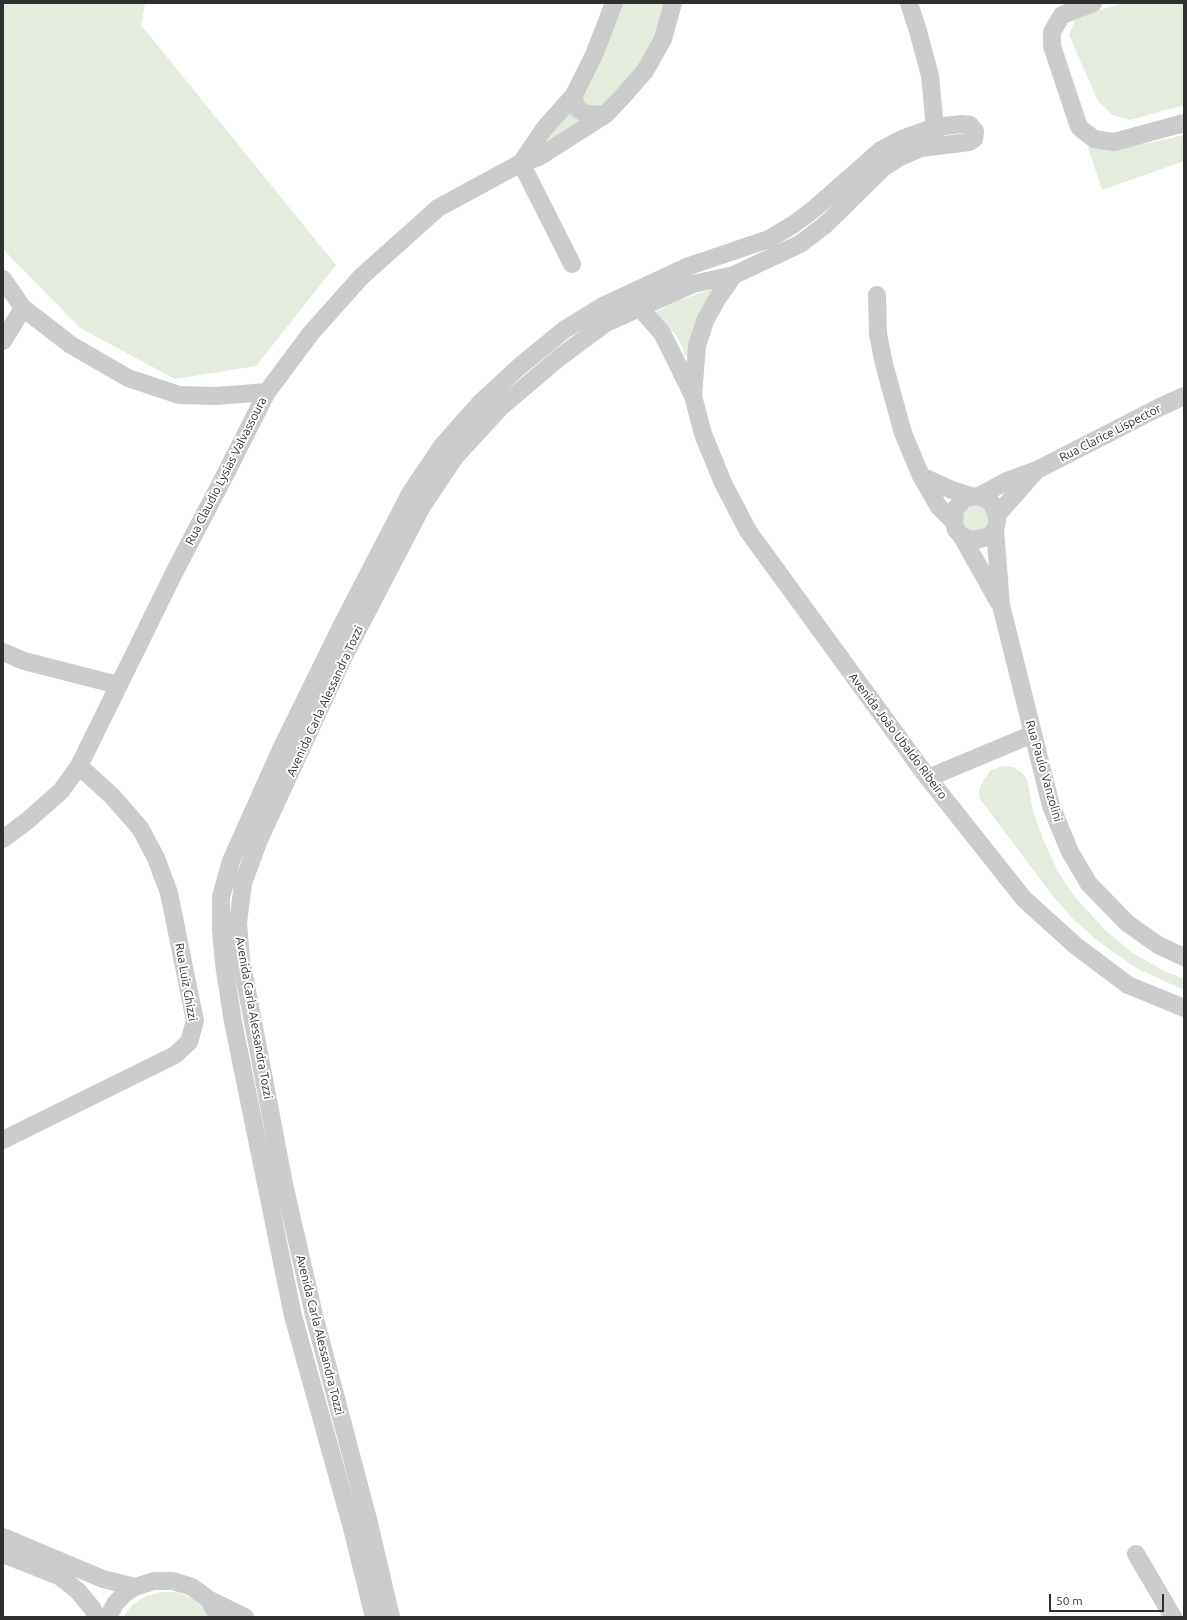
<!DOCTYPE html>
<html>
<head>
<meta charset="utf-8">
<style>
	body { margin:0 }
	#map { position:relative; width:1187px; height:1620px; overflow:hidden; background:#fff; font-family:Ubuntu,sans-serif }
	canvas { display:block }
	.frame { position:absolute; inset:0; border:4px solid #2f2f2f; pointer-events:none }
	.scale { position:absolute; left:1049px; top:1594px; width:115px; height:18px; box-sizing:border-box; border:2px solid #2f2f2f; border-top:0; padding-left:5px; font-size:12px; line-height:14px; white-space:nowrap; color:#2f2f2f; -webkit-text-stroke:3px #fff; paint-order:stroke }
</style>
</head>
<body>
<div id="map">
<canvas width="1187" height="1620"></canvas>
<div class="frame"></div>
<div class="scale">50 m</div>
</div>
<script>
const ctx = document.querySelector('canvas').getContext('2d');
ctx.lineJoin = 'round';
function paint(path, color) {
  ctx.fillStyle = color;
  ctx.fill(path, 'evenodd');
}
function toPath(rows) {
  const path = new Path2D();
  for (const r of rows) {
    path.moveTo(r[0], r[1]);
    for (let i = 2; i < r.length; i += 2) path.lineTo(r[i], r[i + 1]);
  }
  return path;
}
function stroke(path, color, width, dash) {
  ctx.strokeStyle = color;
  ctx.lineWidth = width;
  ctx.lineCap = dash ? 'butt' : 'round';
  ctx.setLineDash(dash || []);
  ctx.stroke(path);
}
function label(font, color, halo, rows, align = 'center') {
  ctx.font = font + ' Ubuntu,sans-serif';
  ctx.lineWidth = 4;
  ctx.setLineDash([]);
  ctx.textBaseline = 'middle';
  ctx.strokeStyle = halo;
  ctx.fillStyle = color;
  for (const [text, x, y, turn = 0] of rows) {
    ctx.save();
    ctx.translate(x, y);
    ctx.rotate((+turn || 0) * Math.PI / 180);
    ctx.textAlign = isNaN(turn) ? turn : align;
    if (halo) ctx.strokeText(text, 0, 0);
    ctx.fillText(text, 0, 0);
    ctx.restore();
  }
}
const green = toPath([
	[3,3,145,3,141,25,336,265,256,366,175,379,80,328,3,249],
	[622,3,666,3,654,39,628,83,595,112,578,103],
	[1124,3,1184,3,1184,105,1130,120,1112,115,1098,101,1069,35,1075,20,1078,16],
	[572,106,586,122,546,142],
	[1184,135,1184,161,1102,190,1088,147,1114,147,1149,143],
	[712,289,715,290,689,356,685,356,681,344,675,334,654,313,680,300],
	[972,502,983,505,989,515,986,525,977,532,965,529,959,520,962,508],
	[1003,766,1013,767,1020,771,1027,779,1033,811,1044,842,1058,872,1075,897,1106,931,1133,953,1164,971,1184,979,1184,990,1138,969,1099,942,1073,919,1052,895,980,799,979,790,983,781,991,770],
	[161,1592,177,1592,193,1599,205,1610,210,1617,123,1617,132,1605,146,1596]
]);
const minor = toPath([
	[909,3,918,31,930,76,936,138],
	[1093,3,1062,15,1052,32,1052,46,1079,127,1094,139,1114,142,1184,123],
	[574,95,575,106,579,110,587,114,605,115],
	[521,163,544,129,574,95,594,55,614,3],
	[521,163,572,264],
	[3,279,23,308,71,345,128,378,179,395,216,396,267,392],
	[877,295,878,334,884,364,903,433,921,476,939,507,954,522],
	[640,308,662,333,675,359,693,396,703,434,723,483,748,531,928,778,1024,899,1076,946,1128,985,1184,1008],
	[3,341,23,308],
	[693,395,697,346,705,321,717,299,734,275],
	[921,476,952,490,971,496],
	[979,496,991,502,997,515,997,522,995,529,990,535,983,538,976,540,968,539,961,535,956,530,954,522,955,509,965,498,979,496,1007,481,1037,470,1156,409,1184,396],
	[997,515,1035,472],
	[995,529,1001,605,1051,806,1070,852,1089,884,1127,923,1158,945,1184,957],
	[961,535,998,601],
	[3,652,24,661,118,685],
	[928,778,1033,734],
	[3,839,27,821,61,791,79,766,175,571,224,477,267,392,311,333,361,277,438,208,521,163,539,157,605,115,624,95,645,71,663,39,673,3],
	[3,1140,175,1055,189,1042,195,1021,169,893,156,858,140,828,112,796,79,766],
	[3,1537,103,1579,135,1587],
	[3,1554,59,1576,78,1591,92,1608,97,1617],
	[1136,1554,1173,1617],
	[208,1599,245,1617],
	[108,1617,115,1604,124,1594,135,1587,154,1581,173,1581,192,1587,208,1599,219,1617],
	[374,1617,352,1528,293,1316,233,1022,224,964,221,930,221,897,231,861,282,747,342,625,411,492,442,446,481,402,520,366,564,330,603,306,689,266,769,239,794,224,814,209,881,150,902,139,935,127,962,124,970,125,975,131,974,139,969,142,921,148,900,157,883,168,825,225,800,244,734,275,693,284,606,323,560,357,501,407,455,457,421,508,344,656,259,840,243,883,238,923,241,959,284,1184,314,1315,369,1523,391,1617]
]);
const streetNames = [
	["Rua Clarice Lispector",1110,433,-27],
	["Rua Claudio Lysias Valvassoura",226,471,-63],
	["Avenida Carla Alessandra Tozzi",325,701,-65],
	["Avenida João Ubaldo Ribeiro",898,736,53],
	["Rua Paulo Vanzolini",1044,771,74],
	["Rua Luiz Ghizzi",186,982,80],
	["Avenida Carla Alessandra Tozzi",254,1018,80],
	["Avenida Carla Alessandra Tozzi",320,1335,76]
];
paint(green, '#e3ecdd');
stroke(minor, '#ccc', 18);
label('12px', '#2f2f2f', '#fff', streetNames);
</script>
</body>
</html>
